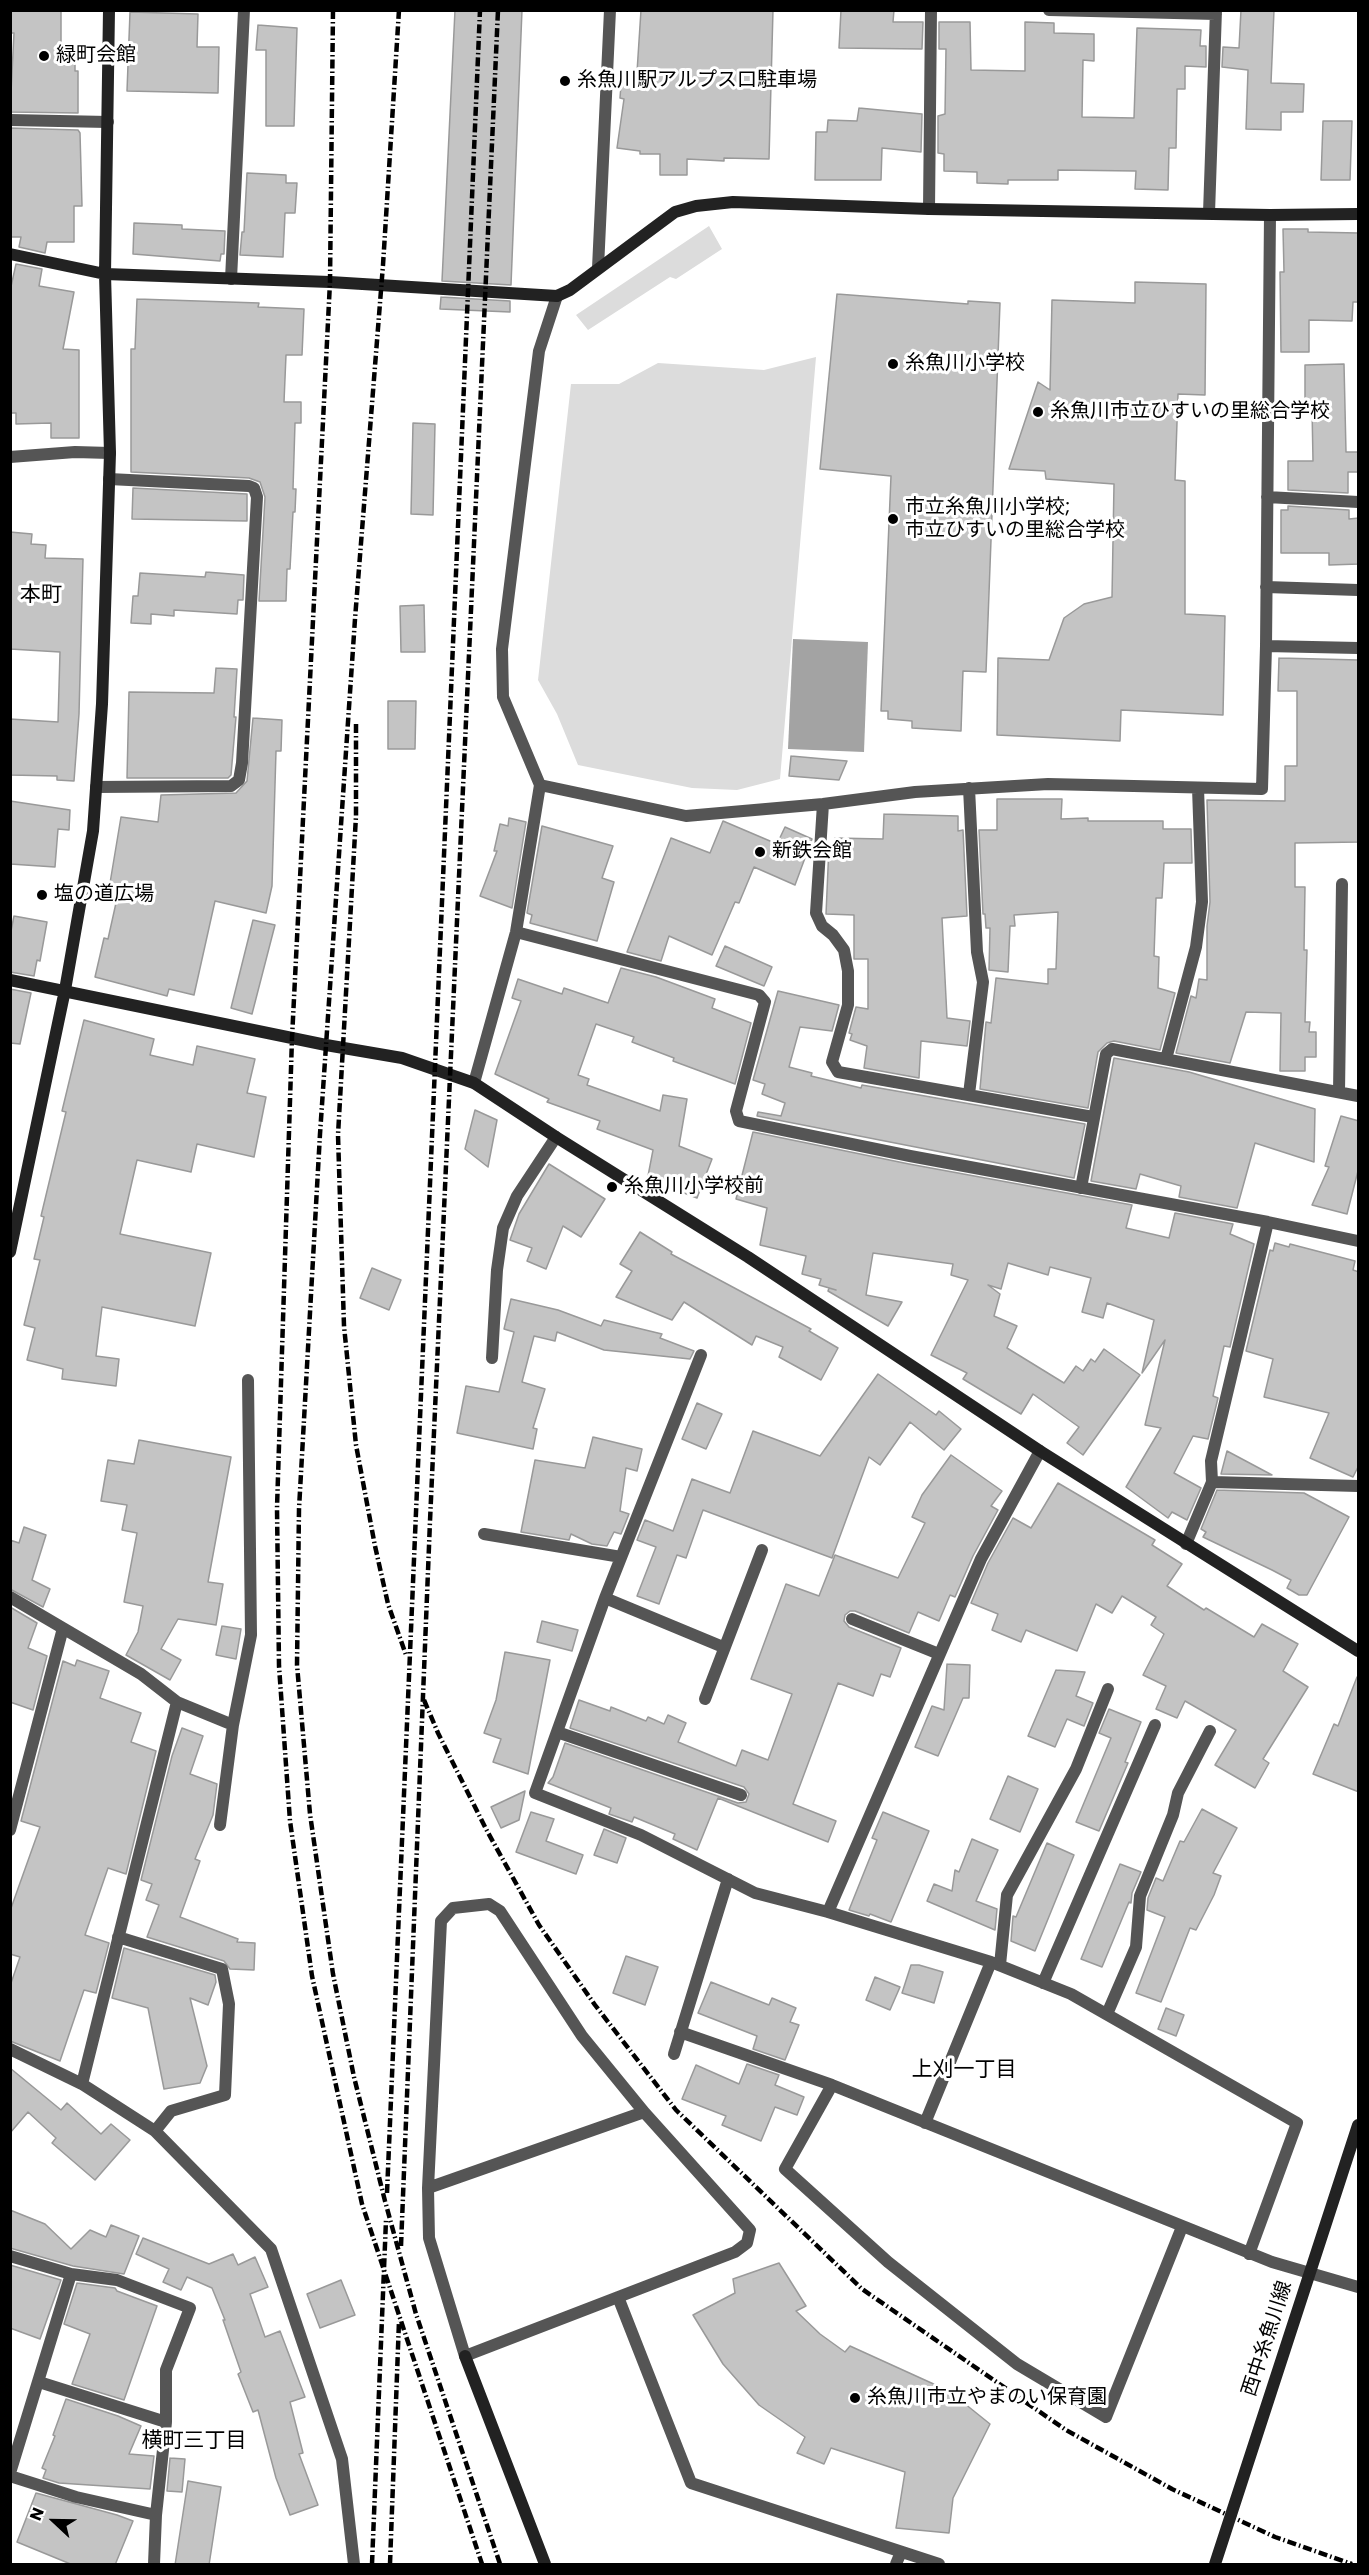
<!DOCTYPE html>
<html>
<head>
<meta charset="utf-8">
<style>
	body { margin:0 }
	#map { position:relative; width:1369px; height:2575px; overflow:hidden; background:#fff; font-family:Poppins,sans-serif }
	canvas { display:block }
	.frame { position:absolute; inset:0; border:12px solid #000; pointer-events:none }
	.north { position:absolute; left:24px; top:2491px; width:60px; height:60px; -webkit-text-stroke:4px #fff; paint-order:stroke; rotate:292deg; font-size:16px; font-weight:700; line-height:24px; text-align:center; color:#000 }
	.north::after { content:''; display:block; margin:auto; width:21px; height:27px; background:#000; clip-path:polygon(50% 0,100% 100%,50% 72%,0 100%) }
</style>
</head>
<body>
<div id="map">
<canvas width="1369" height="2575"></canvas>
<div class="frame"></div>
<div class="north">N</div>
</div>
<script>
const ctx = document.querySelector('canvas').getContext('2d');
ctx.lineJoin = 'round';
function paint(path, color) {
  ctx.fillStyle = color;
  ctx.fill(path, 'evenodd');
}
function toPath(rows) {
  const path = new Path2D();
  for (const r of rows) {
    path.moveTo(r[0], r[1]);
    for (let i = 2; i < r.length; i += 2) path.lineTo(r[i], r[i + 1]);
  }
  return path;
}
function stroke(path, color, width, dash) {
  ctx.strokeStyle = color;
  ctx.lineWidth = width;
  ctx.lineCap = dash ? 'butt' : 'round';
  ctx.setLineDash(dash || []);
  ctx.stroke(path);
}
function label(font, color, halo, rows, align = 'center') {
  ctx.font = font + ' Poppins,"Noto Sans JP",sans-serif';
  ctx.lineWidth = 6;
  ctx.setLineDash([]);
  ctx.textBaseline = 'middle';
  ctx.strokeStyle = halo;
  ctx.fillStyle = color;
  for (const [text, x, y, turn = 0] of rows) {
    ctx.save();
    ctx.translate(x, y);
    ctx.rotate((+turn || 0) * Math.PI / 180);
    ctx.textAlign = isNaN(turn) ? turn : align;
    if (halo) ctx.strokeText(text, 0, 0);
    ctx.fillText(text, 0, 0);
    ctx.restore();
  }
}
const green = toPath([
	[709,226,722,249,676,279,670,277,588,330,576,315],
	[816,357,780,779,737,790,692,788,578,765,557,714,538,680,571,384,619,384,658,363,764,370]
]);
const water = toPath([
	[793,639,868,642,864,752,788,749]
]);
const building = toPath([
	[10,10,61,10,61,46,75,46,75,71,78,71,78,113,10,112,14,33,10,33,10,10],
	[455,10,522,10,511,285,442,281,455,10],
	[641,10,773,10,769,159,724,158,724,161,687,159,687,175,660,175,660,154,640,154,640,151,617,148,624,99,620,98,622,71,637,72,641,10],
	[841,10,894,10,893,22,923,22,922,49,839,48,841,10],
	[1241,10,1274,10,1271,83,1304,84,1303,112,1281,112,1281,130,1246,129,1248,70,1222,67,1223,47,1239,48,1241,10],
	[130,12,198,14,197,47,219,47,218,93,127,91,130,12],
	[939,22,970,22,971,70,1025,71,1025,22,1054,23,1054,33,1094,34,1094,61,1083,60,1082,117,1134,118,1137,28,1201,30,1200,46,1206,46,1206,67,1185,66,1185,89,1177,89,1176,148,1169,148,1168,190,1135,189,1136,171,1058,170,1058,180,1008,180,1008,184,977,183,977,172,944,171,944,154,938,153,938,116,945,114,946,49,939,49,939,22],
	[258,25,297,28,294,126,266,126,266,50,256,50,258,25],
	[859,108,922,114,921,152,882,148,881,180,815,180,816,132,827,132,828,120,857,121,859,108],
	[1323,121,1352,121,1350,180,1321,180,1323,121],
	[10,128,78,130,80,133,82,206,74,206,74,242,47,242,45,253,19,247,21,237,10,237,10,128],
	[247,173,286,175,286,183,297,183,295,213,285,213,283,257,240,255,242,232,244,232,247,173],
	[134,223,182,225,182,229,225,231,224,254,221,254,220,261,133,254,134,223],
	[1283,229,1308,229,1308,232,1359,233,1359,302,1353,302,1352,321,1309,320,1309,352,1281,352,1280,272,1284,272,1283,229],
	[16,264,42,269,39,286,74,292,63,349,79,350,79,438,51,438,51,423,16,424,16,413,10,413,10,291,16,264],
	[1135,282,1206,284,1205,395,1178,394,1175,480,1185,481,1185,614,1225,616,1223,715,1121,710,1120,741,997,735,998,658,1049,660,1064,618,1084,604,1112,597,1114,484,1046,479,1045,471,1009,469,1038,382,1050,390,1052,300,1135,303,1135,282],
	[837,294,968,304,968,301,1000,303,986,672,963,671,961,731,912,728,912,721,888,719,888,711,881,711,891,476,820,469,837,294],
	[441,297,510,301,510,312,440,309,441,297],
	[137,299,259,303,258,307,304,309,302,355,286,355,284,402,301,402,301,423,295,423,293,489,296,489,295,512,293,512,290,569,287,569,286,601,259,601,265,497,260,482,249,478,131,472,131,349,135,349,137,299],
	[1344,364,1346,452,1359,452,1359,472,1348,472,1348,493,1288,490,1288,461,1313,461,1312,408,1305,408,1305,365,1344,364],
	[413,423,435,424,433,515,411,514,413,423],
	[133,488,247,494,247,521,132,519,133,488],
	[1288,506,1349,510,1349,519,1359,518,1359,564,1329,565,1329,553,1281,553,1281,510,1288,510,1288,506],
	[10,532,32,534,31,544,46,545,45,558,83,559,79,714,74,781,57,780,57,776,10,775,10,719,58,722,60,652,10,649,10,532],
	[206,572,244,575,243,600,238,600,237,614,174,610,174,616,151,614,151,624,131,623,133,596,138,596,140,573,205,577,206,572],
	[424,605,425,652,401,652,400,606,424,605],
	[1279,658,1359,660,1359,842,1295,843,1295,887,1305,887,1304,950,1307,950,1305,1022,1310,1022,1309,1032,1316,1032,1316,1057,1305,1057,1305,1071,1280,1071,1281,1013,1246,1012,1230,1063,1176,1053,1191,996,1196,998,1199,979,1207,980,1207,926,1210,902,1207,800,1285,801,1285,766,1297,766,1297,691,1278,691,1279,658],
	[216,668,237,669,234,717,236,717,231,775,228,778,127,778,129,692,214,693,216,668],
	[388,701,416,701,415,749,388,749,388,701],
	[253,718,282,720,281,751,276,751,272,886,266,913,215,901,194,995,169,989,167,996,95,977,104,938,108,939,120,885,110,883,121,817,158,822,161,795,236,793,247,781,253,718],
	[791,756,847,761,839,780,789,776,791,756],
	[997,799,1062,799,1061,819,1088,818,1088,821,1163,821,1163,829,1191,829,1192,863,1164,863,1162,898,1156,898,1154,956,1159,957,1158,988,1175,993,1160,1050,1114,1041,1107,1043,1098,1052,1088,1108,980,1089,986,1022,991,1023,996,978,1048,984,1048,969,1056,969,1058,912,1014,915,1015,926,1010,926,1008,972,989,970,990,928,986,928,985,914,983,914,979,830,997,830,997,799],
	[10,801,70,810,69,830,58,829,55,867,10,864,10,801],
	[884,814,958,816,958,831,963,830,967,916,942,918,947,1018,970,1021,967,1046,921,1041,919,1078,864,1068,867,1046,850,1040,852,1034,849,1033,856,1007,868,1009,868,959,854,959,854,915,826,914,829,846,835,849,835,838,883,839,884,814],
	[509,818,526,822,512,908,480,896,497,851,494,851,500,824,508,826,509,818],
	[723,821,777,844,785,827,812,839,795,885,754,867,739,903,735,902,712,955,669,936,661,961,627,952,671,838,710,853,723,821],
	[542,826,613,846,602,878,614,882,597,941,530,923,532,915,527,913,542,826],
	[14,916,47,922,40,961,37,960,34,976,10,972,10,936,14,916],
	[253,920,275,925,252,1014,231,1008,253,920],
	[725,946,772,967,764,986,716,966,725,946],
	[621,968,656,977,715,999,712,1008,751,1023,735,1084,673,1061,674,1058,632,1042,634,1037,596,1024,578,1075,589,1079,587,1085,660,1111,663,1095,687,1099,679,1146,712,1159,697,1198,674,1189,677,1181,648,1176,653,1150,597,1129,600,1121,547,1102,549,1099,495,1074,521,1001,512,998,518,979,562,994,564,988,608,1003,621,968],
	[10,989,31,993,20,1044,10,1043,10,989],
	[778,991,839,1005,832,1031,800,1027,789,1067,812,1073,811,1076,861,1088,862,1085,1085,1124,1074,1178,757,1116,758,1112,781,1116,785,1103,762,1094,765,1084,753,1080,778,991],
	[84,1020,154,1039,150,1055,193,1065,197,1046,255,1059,247,1093,266,1097,254,1157,197,1144,191,1172,137,1160,120,1234,211,1253,195,1326,102,1307,96,1356,119,1359,116,1386,62,1379,63,1369,27,1360,35,1328,24,1325,40,1260,34,1259,44,1217,41,1216,66,1112,62,1111,84,1020],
	[1114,1058,1189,1072,1315,1109,1314,1162,1255,1143,1237,1208,1179,1197,1181,1186,1140,1174,1136,1189,1091,1181,1114,1058],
	[475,1110,497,1120,488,1167,465,1149,475,1110],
	[1341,1116,1359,1121,1359,1167,1347,1214,1312,1205,1329,1167,1325,1166,1341,1116],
	[753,1132,909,1164,1132,1205,1126,1228,1169,1238,1175,1213,1233,1224,1230,1234,1254,1244,1230,1347,1224,1346,1213,1396,1218,1398,1208,1439,1193,1436,1174,1473,1201,1488,1187,1520,1172,1512,1168,1518,1126,1487,1161,1428,1145,1425,1165,1340,1142,1373,1154,1320,1107,1303,1103,1318,1082,1312,1091,1278,1050,1267,1048,1275,1008,1263,1001,1289,988,1285,1000,1294,994,1316,1017,1326,1007,1348,1064,1383,1076,1366,1083,1371,1091,1359,1095,1362,1104,1349,1140,1375,1083,1455,1067,1443,1079,1427,1033,1394,1021,1414,963,1379,967,1373,931,1355,968,1280,951,1275,953,1264,873,1253,866,1295,902,1302,888,1326,828,1291,829,1288,836,1290,819,1285,821,1279,802,1274,806,1256,760,1245,767,1208,736,1199,753,1132],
	[549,1164,605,1199,581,1237,563,1226,546,1269,527,1261,532,1248,510,1240,519,1214,549,1164],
	[640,1232,672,1252,671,1254,811,1329,809,1331,838,1348,821,1380,779,1357,783,1347,756,1336,752,1345,684,1302,672,1320,616,1297,632,1271,620,1264,640,1232],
	[1275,1243,1289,1247,1290,1244,1355,1261,1353,1270,1359,1272,1359,1465,1353,1477,1310,1458,1329,1413,1264,1397,1273,1359,1246,1351,1270,1250,1273,1251,1275,1243],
	[372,1268,401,1280,389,1310,360,1298,372,1268],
	[511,1299,558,1310,601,1326,604,1320,662,1334,660,1338,694,1351,690,1359,604,1350,557,1332,555,1341,534,1336,522,1382,545,1389,533,1428,537,1429,533,1449,457,1433,466,1386,499,1392,514,1332,504,1329,511,1299],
	[878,1374,936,1415,939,1411,961,1429,944,1450,910,1422,880,1465,869,1457,832,1558,703,1510,686,1558,677,1555,659,1604,637,1596,656,1547,637,1540,645,1520,673,1531,692,1479,730,1493,753,1431,820,1456,878,1374],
	[697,1403,722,1414,706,1449,682,1439,697,1403],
	[593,1437,642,1449,637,1471,626,1468,620,1511,629,1514,621,1534,614,1532,607,1546,592,1544,571,1534,569,1540,521,1532,535,1460,585,1468,593,1437],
	[139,1440,231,1457,208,1582,223,1584,216,1625,178,1619,161,1649,181,1660,170,1680,126,1655,138,1632,143,1606,124,1602,137,1533,122,1530,127,1505,101,1501,108,1460,134,1464,139,1440],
	[1227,1451,1272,1475,1221,1474,1227,1451],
	[951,1455,1002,1491,991,1506,998,1510,973,1556,955,1597,950,1595,939,1621,918,1612,909,1633,855,1611,850,1611,845,1615,844,1621,849,1627,901,1648,890,1677,881,1674,873,1696,838,1683,793,1804,836,1821,828,1842,718,1798,697,1850,673,1839,675,1834,634,1817,632,1822,609,1814,611,1808,548,1783,553,1777,565,1743,738,1803,746,1802,749,1794,744,1787,570,1728,579,1700,610,1711,611,1707,646,1721,648,1717,664,1724,668,1715,686,1723,678,1742,736,1766,742,1750,768,1760,792,1694,751,1679,786,1584,819,1596,835,1555,898,1578,925,1523,912,1517,922,1495,951,1455],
	[1058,1483,1155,1540,1152,1545,1182,1564,1167,1586,1204,1610,1206,1608,1254,1637,1262,1624,1298,1644,1283,1671,1308,1687,1263,1759,1269,1763,1255,1788,1215,1765,1236,1730,1185,1701,1177,1718,1156,1709,1166,1686,1143,1675,1164,1634,1151,1625,1156,1617,1122,1596,1112,1613,1096,1604,1077,1651,1026,1630,1021,1642,992,1630,998,1614,971,1603,988,1563,1013,1518,1031,1528,1058,1483],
	[1217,1490,1304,1493,1349,1517,1307,1595,1299,1595,1287,1588,1291,1580,1272,1570,1203,1537,1206,1532,1201,1529,1217,1490],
	[24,1527,46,1535,32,1580,50,1589,43,1607,10,1589,10,1540,19,1543,24,1527],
	[10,1607,37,1623,28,1648,47,1656,33,1710,10,1702,10,1607],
	[542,1621,578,1630,572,1651,537,1642,542,1621],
	[222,1626,241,1629,236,1659,216,1655,222,1626],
	[505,1652,550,1660,528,1774,493,1762,501,1739,484,1733,496,1700,505,1652],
	[77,1660,109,1671,100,1698,141,1713,131,1742,156,1751,126,1874,108,1868,85,1935,109,1943,96,1993,84,1990,60,2061,10,2041,10,1986,20,1957,10,1954,10,1911,40,1827,21,1821,63,1661,75,1666,77,1660],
	[947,1664,970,1665,969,1698,963,1698,938,1756,915,1747,932,1706,944,1710,947,1664],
	[1056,1670,1085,1672,1076,1696,1093,1703,1084,1726,1067,1719,1055,1747,1028,1736,1056,1670],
	[1357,1677,1359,1678,1359,1792,1313,1774,1334,1724,1338,1726,1357,1677],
	[1109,1709,1141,1722,1125,1762,1128,1763,1099,1831,1076,1822,1111,1738,1099,1733,1109,1709],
	[182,1728,203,1736,190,1774,217,1784,213,1815,195,1859,200,1861,180,1917,238,1939,237,1942,255,1943,254,1970,230,1969,224,1961,147,1937,159,1905,146,1900,152,1884,141,1880,172,1756,182,1728],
	[1008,1776,1038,1789,1020,1832,990,1819,1008,1776],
	[525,1791,519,1820,501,1828,491,1807,525,1791],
	[1202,1809,1237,1828,1213,1873,1221,1876,1214,1895,1196,1930,1190,1928,1161,2002,1136,1993,1165,1917,1147,1910,1148,1898,1156,1878,1163,1881,1180,1841,1184,1842,1202,1809],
	[531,1812,554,1819,546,1841,583,1855,576,1874,516,1852,531,1812],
	[883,1812,929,1831,891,1922,870,1914,869,1916,849,1910,877,1840,872,1838,883,1812],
	[604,1829,626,1838,617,1863,594,1855,604,1829],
	[972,1839,998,1850,976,1901,997,1909,995,1930,927,1901,934,1884,952,1891,955,1870,959,1872,972,1839],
	[1047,1843,1074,1855,1035,1951,1011,1941,1013,1916,1016,1917,1047,1843],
	[1120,1864,1141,1872,1132,1893,1131,1903,1129,1902,1102,1967,1081,1959,1120,1864],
	[124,1948,215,1975,216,1982,208,2005,190,1998,207,2066,200,2083,164,2089,148,2008,112,1998,124,1948],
	[626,1956,658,1967,645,2005,613,1993,626,1956],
	[911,1965,919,1965,943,1972,934,2003,902,1993,911,1965],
	[875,1977,900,1987,890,2010,866,2000,875,1977],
	[711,1982,769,2005,772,1998,796,2008,790,2022,799,2025,785,2060,753,2049,757,2036,698,2013,711,1982],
	[1166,2008,1184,2015,1176,2036,1158,2029,1166,2008],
	[747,2064,779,2075,775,2085,804,2097,797,2115,775,2107,761,2141,722,2125,726,2116,682,2099,696,2065,739,2084,747,2064],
	[10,2068,61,2110,67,2103,101,2134,111,2124,130,2140,95,2180,52,2143,56,2138,28,2112,10,2133,10,2068],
	[10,2210,45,2224,71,2249,90,2230,106,2237,111,2225,139,2236,124,2274,73,2266,10,2248,10,2210],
	[143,2238,209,2264,233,2254,238,2265,255,2257,268,2287,250,2294,265,2337,280,2331,305,2397,290,2402,303,2453,299,2454,318,2505,290,2515,276,2478,258,2410,253,2412,238,2374,241,2372,223,2320,225,2320,212,2288,187,2277,181,2290,163,2282,169,2269,136,2254,143,2238],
	[779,2263,806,2306,796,2311,820,2334,845,2352,850,2346,949,2391,990,2424,953,2498,949,2533,896,2528,905,2472,831,2448,824,2464,797,2453,805,2437,759,2405,723,2364,693,2315,735,2293,733,2279,779,2263],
	[10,2265,61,2280,40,2339,10,2328,10,2265],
	[341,2280,355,2315,320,2328,307,2294,341,2280],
	[77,2283,115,2288,117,2291,157,2306,124,2400,72,2384,90,2334,64,2324,77,2283],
	[66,2399,118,2416,141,2426,129,2454,154,2456,150,2489,59,2483,43,2478,46,2470,42,2468,55,2436,53,2435,66,2399],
	[170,2458,185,2459,182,2492,167,2491,170,2458],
	[188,2481,221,2487,209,2565,175,2565,188,2481],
	[36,2493,117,2515,133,2521,115,2565,73,2565,17,2542,36,2493]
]);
const street = toPath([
	[1049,10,1216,14],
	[10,120,108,122],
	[929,209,931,10],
	[1209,213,1216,10],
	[598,268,610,10],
	[231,279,244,10],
	[10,457,75,452,110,453],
	[1267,497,1358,502],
	[1266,587,1358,590],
	[1266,646,1358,648],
	[540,785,686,816,823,804,915,792,1048,784,1262,789,1266,646,1270,215],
	[96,787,231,786,239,780,242,763,257,497,254,488,249,486,109,479],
	[823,804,816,913,822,926,833,935,844,950,848,971,848,1005,832,1062,838,1072,1093,1117],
	[516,932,759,995,765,1002,736,1111,739,1121,910,1156,1268,1222,1358,1241],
	[1166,1059,1196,947,1202,902,1198,788],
	[474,1083,516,932,540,785,503,697,502,649,539,351,557,296],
	[1339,1092,1342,884],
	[969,1094,983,982,977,952,969,788],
	[1081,1188,1106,1054,1112,1049,1358,1096],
	[701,1355,605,1598,535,1793,641,1835,755,1893,828,1912,991,1962,1071,1994,1297,2123,1249,2254],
	[492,1358,497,1270,503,1228,517,1196,556,1137],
	[1212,1482,1358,1486],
	[484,1534,621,1557],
	[1186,1544,1212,1482,1211,1461,1268,1222],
	[10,1597,141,1674,177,1702,82,2084],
	[605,1598,723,1647],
	[852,1619,939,1654],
	[705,1699,762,1550],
	[177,1702,233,1725],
	[557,1732,741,1795],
	[220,1825,233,1725,251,1635,248,1380],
	[10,1830,63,1628],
	[489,1904,500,1911,582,2036,644,2112,750,2230,747,2243,735,2252,465,2356,429,2238,428,2188,441,1921,453,1908,489,1904],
	[828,1912,981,1559,1040,1451],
	[118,1937,222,1969,229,2004,225,2095,171,2111,155,2131],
	[1000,1965,1007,1895,1076,1769,1108,1689],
	[1043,1983,1155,1725],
	[1107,2014,1136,1947,1140,1896,1173,1815,1178,1793,1210,1731],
	[680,2032,832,2085,1272,2262,1358,2287],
	[10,2049,82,2084,155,2131,271,2249,342,2459,354,2564],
	[674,2054,728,1879],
	[832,2085,785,2169,888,2262,1017,2364,1106,2417,1182,2227],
	[925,2123,991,1962],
	[428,2188,644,2112],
	[10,2256,71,2274,10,2473],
	[71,2274,117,2280,190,2308,166,2370,166,2422],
	[618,2297,691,2483,939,2564],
	[39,2382,166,2422,156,2515,154,2564],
	[10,2476,76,2497,156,2515],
	[896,2564,901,2552]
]);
const secondary = toPath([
	[10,254,105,274,330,282,557,296,570,290,675,212,696,206,733,202,929,209,1270,215,1358,214],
	[10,980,326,1045,402,1058,474,1083,556,1137,748,1257,1040,1451,1358,1651],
	[10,1252,65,990,93,831,102,704,110,453,105,274,109,10],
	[465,2356,545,2564]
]);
const rail = toPath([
	[333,10,330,282,292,1038,277,1508,279,1666,290,1821,312,1976,362,2204,482,2564],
	[399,10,383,265,355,619,320,1134,299,1509,297,1665,310,1814,333,1974,354,2077,385,2201,416,2314,500,2564],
	[356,724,356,816,338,1135,344,1326,356,1445,375,1546,388,1604,406,1655],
	[424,1700,438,1733,486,1829,539,1925,595,2005,676,2110,862,2289,1066,2430,1172,2489,1275,2537,1352,2564],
	[387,2193,480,10],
	[401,2246,430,1521,498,10],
	[372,2564,386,2220],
	[390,2564,399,2321]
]);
const secondaryBridge = toPath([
	[1215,2564,1358,2125]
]);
const markers = [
	[44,56,6,"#000"],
	[565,81,6,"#000"],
	[893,364,6,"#000"],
	[1038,412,6,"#000"],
	[893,519,6,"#000"],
	[760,852,6,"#000"],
	[42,895,6,"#000"],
	[612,1187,6,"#000"],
	[855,2398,6,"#000"]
];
const poiNames = [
	["緑町会館",56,56],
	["糸魚川駅アルプス口駐車場",577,81],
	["糸魚川小学校",905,364],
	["糸魚川市立ひすいの里総合学校",1050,412],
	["市立糸魚川小学校;",905,508],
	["市立ひすいの里総合学校",905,531],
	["新鉄会館",772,852],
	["塩の道広場",54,895],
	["糸魚川小学校前",624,1187],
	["糸魚川市立やまのい保育園",867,2398]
];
const streetNames = [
	["西中糸魚川線",1268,2339,-72]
];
const neighbourhoodNames = [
	["本町",41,596],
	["上刈一丁目",964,2071],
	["横町三丁目",194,2442]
];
paint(green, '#dcdcdc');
paint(water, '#a3a3a3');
paint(building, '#c4c4c4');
stroke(building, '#999', 1.5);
stroke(street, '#555', 12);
stroke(secondary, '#222', 12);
stroke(rail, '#000', 4.5, [9, 3, 1.5, 3]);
stroke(secondaryBridge, '#222', 12);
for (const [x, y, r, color] of markers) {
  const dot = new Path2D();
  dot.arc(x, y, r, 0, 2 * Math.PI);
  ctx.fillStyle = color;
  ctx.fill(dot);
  stroke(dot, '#fff', 2);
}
label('20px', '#000', '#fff', poiNames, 'left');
label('20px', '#000', '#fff', streetNames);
label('21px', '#000', '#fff', neighbourhoodNames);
</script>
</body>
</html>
